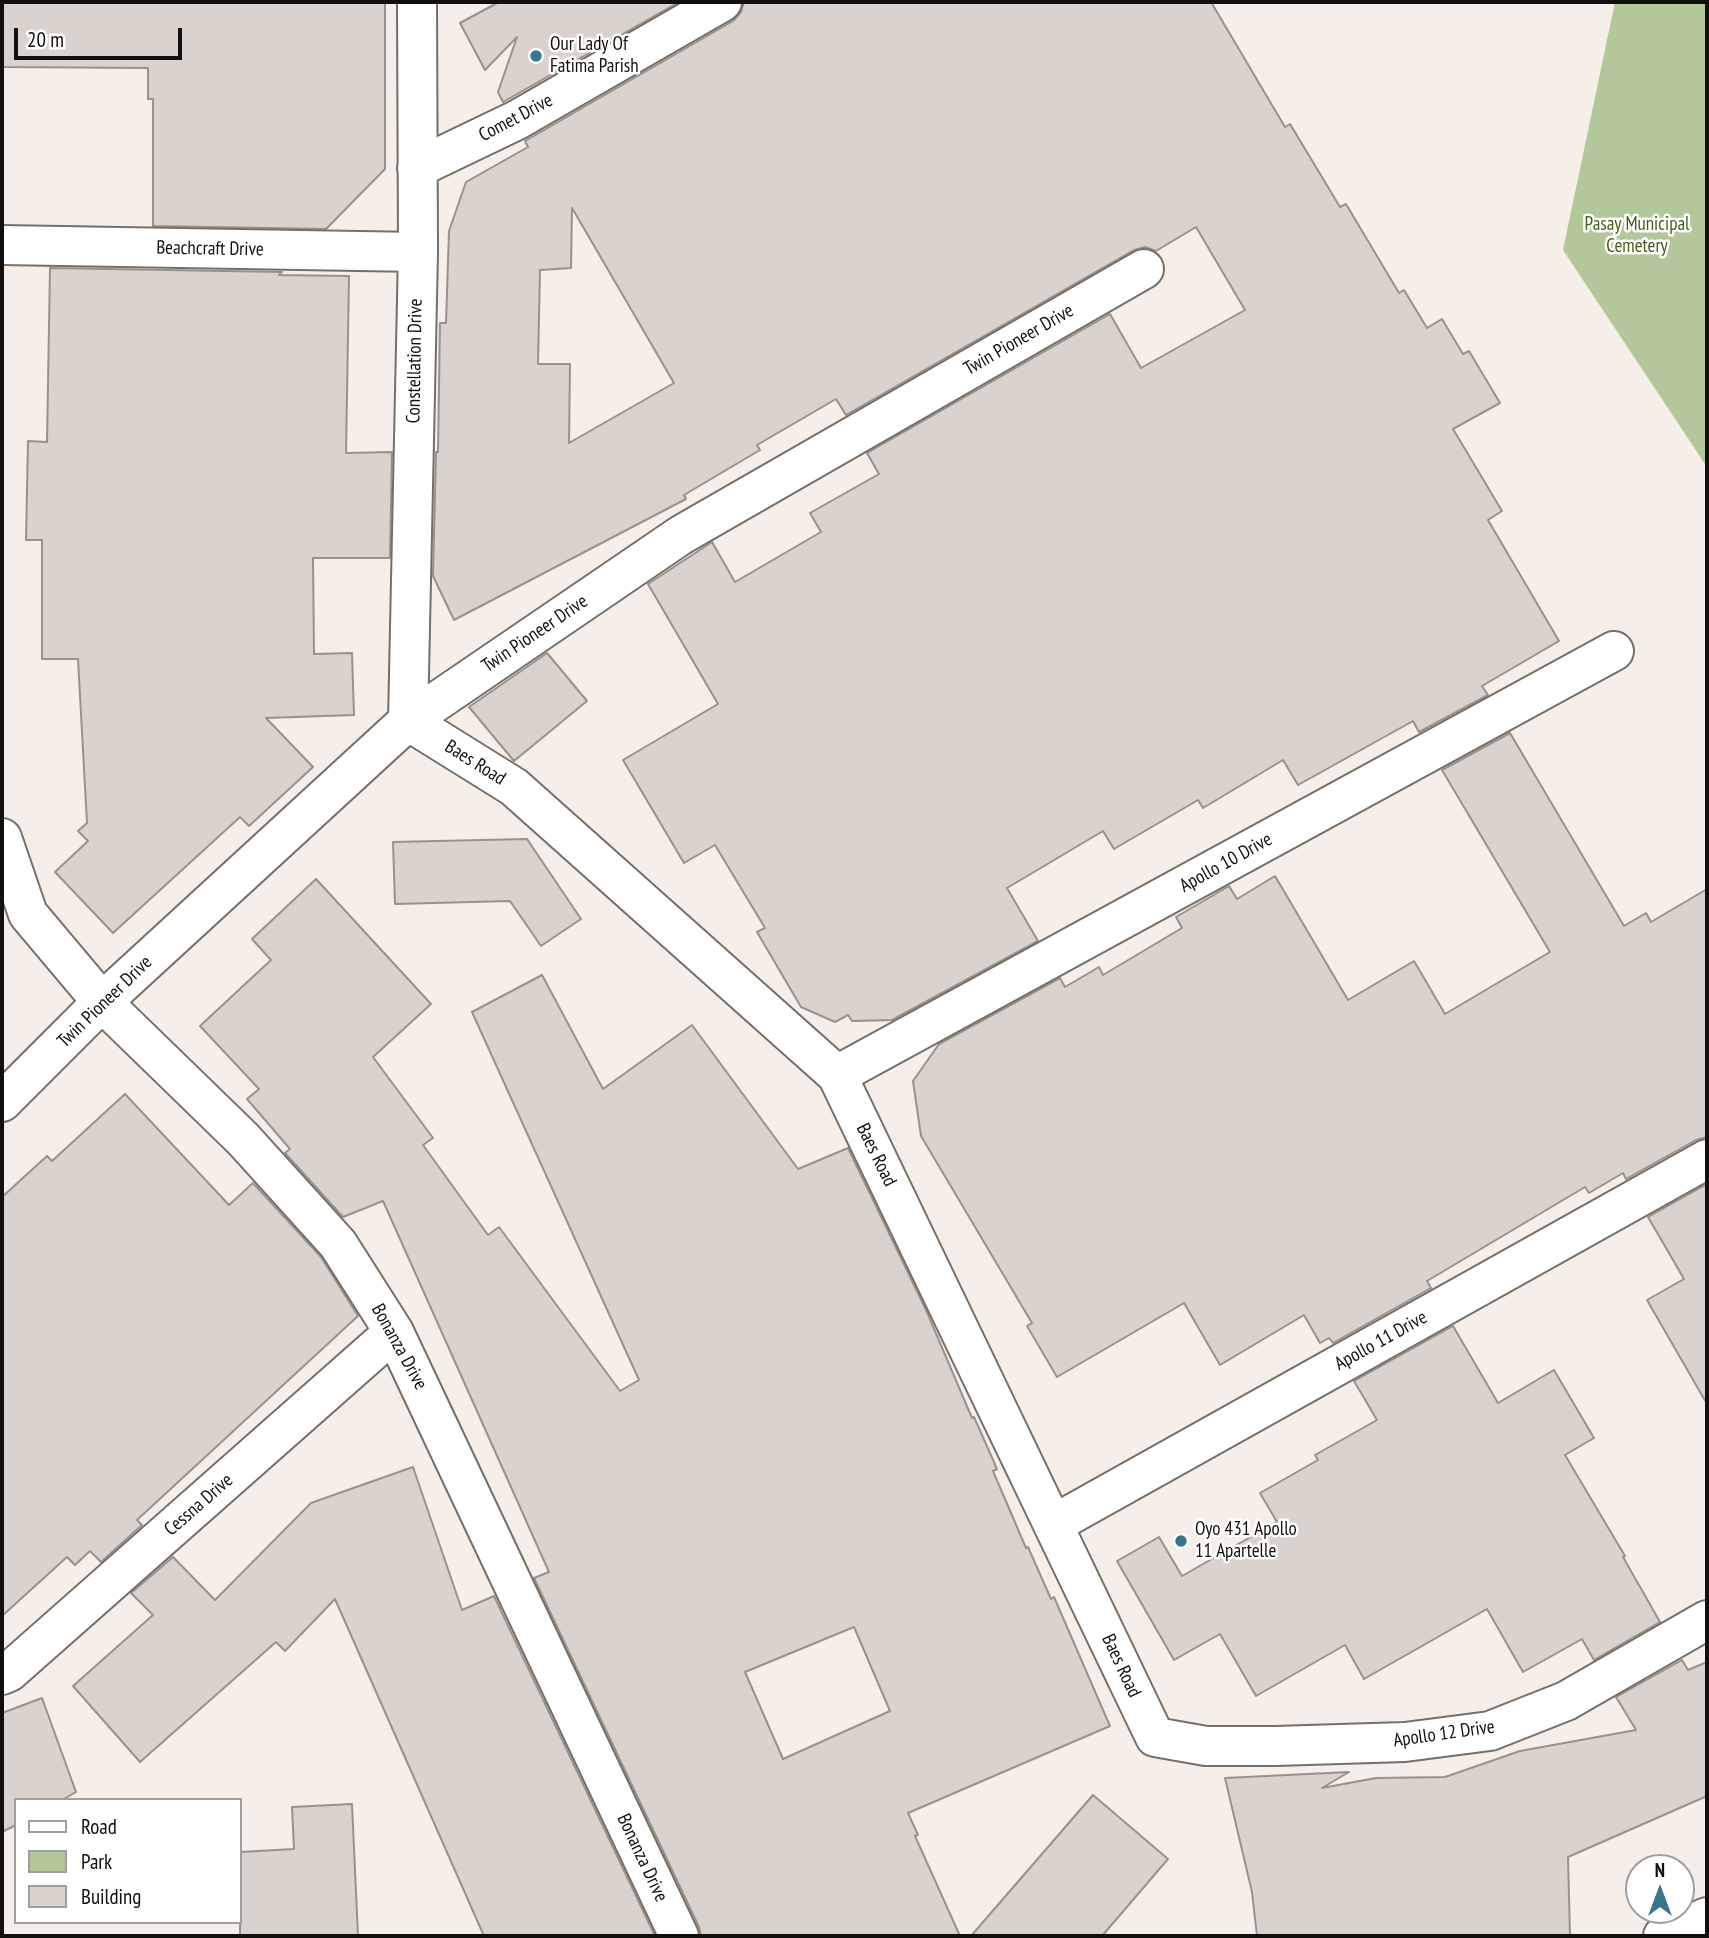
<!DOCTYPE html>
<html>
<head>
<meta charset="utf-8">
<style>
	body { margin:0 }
	#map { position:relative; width:1709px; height:1938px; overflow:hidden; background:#f6eee8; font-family:"PT Sans Narrow",sans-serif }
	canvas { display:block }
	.frame { position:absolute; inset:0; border:4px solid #12100d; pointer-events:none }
	.legend { position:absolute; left:14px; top:1798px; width:228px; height:126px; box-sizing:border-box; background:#fff; border:2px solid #a09f9e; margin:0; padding:9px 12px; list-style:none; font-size:21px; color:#12100d }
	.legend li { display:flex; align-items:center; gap:14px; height:35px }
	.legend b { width:35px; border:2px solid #a09f9e }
	.north { position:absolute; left:1625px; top:1854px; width:70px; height:70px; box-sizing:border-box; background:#fff; border:2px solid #a09f9e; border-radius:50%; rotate:0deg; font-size:19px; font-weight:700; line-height:28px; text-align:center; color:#12100d }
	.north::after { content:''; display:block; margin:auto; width:24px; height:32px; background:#39758d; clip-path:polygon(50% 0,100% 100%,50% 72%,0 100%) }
	.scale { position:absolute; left:14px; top:28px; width:168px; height:32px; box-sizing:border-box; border:4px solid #12100d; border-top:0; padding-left:9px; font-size:21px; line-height:24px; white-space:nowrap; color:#12100d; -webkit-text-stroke:5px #fff; paint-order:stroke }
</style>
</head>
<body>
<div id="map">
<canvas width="1709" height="1938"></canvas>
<div class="frame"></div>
<ul class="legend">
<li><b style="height:9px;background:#fff"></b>Road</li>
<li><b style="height:19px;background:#b4c79b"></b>Park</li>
<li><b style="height:19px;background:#dad3cd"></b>Building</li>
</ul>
<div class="north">N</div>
<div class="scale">20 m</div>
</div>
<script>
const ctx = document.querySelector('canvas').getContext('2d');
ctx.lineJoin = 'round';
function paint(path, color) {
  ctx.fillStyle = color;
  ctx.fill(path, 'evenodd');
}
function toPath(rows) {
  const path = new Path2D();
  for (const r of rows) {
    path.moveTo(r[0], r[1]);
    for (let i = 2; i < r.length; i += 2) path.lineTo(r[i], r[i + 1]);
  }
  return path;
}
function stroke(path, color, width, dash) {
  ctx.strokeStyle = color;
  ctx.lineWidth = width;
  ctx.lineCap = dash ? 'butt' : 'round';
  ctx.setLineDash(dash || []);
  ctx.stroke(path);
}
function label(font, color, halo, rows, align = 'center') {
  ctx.font = font + ' "PT Sans Narrow",sans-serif';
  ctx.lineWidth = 5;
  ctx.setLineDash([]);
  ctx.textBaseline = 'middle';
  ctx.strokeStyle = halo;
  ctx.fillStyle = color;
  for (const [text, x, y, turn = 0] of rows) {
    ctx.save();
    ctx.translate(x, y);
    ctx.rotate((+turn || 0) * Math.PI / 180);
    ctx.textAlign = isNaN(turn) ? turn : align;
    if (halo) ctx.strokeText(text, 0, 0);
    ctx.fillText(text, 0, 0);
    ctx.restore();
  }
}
const green = toPath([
	[1615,2,1707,2,1707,467,1563,250]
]);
const building = toPath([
	[2,2,385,2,385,169,326,229,153,226,153,99,148,99,148,68,2,67,2,2],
	[499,2,679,2,503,102,498,92,517,37,485,70,460,23,499,2],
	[744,2,1211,2,1285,127,1290,124,1340,207,1346,204,1399,293,1404,290,1427,328,1442,319,1463,354,1469,351,1500,403,1453,429,1502,511,1488,520,1559,641,1482,686,1488,695,1419,732,1413,721,1298,785,1283,760,1203,808,1198,800,1114,849,1103,831,1007,888,1038,941,892,1020,852,1021,848,1015,835,1022,801,1007,757,932,765,928,715,845,684,863,623,760,718,704,648,584,712,542,735,582,821,532,810,513,879,474,867,453,1110,314,1141,368,1245,310,1196,227,1156,251,1145,247,1134,250,846,415,836,399,757,445,760,450,684,495,686,499,454,620,433,576,436,452,438,452,440,323,446,323,449,231,466,182,528,147,525,141,733,21,741,12,744,2],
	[572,208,674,383,569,443,570,364,538,364,540,270,571,268,572,208],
	[50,268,282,272,279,275,349,276,346,453,392,452,390,558,313,558,314,654,352,653,354,715,266,718,313,767,249,826,240,817,113,933,55,872,88,841,78,831,87,823,78,659,42,659,42,540,26,540,28,441,47,442,50,268],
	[547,653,587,701,514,761,469,707,547,653],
	[1510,733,1624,926,1646,913,1651,922,1707,889,1707,1137,1696,1140,1626,1179,1623,1173,1589,1193,1585,1187,1427,1281,1431,1288,1333,1343,1329,1338,1320,1343,1304,1315,1220,1365,1184,1303,1057,1377,1027,1326,1032,1323,921,1136,913,1081,939,1044,1060,978,1065,987,1099,967,1103,975,1182,928,1176,917,1229,886,1237,899,1275,876,1348,1000,1414,961,1445,1014,1550,952,1442,770,1510,733],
	[527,839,581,919,541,946,510,901,395,904,393,842,527,839],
	[316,879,431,1004,373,1057,433,1138,423,1145,488,1235,499,1227,620,1391,639,1380,472,1012,542,975,603,1089,692,1025,798,1169,848,1148,926,1310,972,1418,974,1417,997,1469,993,1471,1026,1548,1028,1547,1051,1599,1054,1597,1110,1726,908,1813,918,1835,915,1836,960,1936,701,1936,699,1927,534,1578,549,1572,383,1201,343,1217,285,1153,290,1149,247,1099,259,1089,200,1026,271,960,252,939,316,879],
	[854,1627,890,1711,783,1759,745,1672,854,1627],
	[125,1094,229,1205,253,1183,321,1257,358,1316,137,1520,142,1525,101,1562,90,1551,75,1565,67,1557,2,1616,2,1197,47,1156,52,1161,125,1094],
	[1707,1184,1707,1404,1647,1300,1684,1279,1648,1217,1707,1184],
	[1453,1326,1498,1403,1554,1370,1594,1438,1565,1455,1625,1556,1623,1557,1660,1622,1594,1660,1582,1639,1523,1672,1487,1609,1364,1679,1345,1645,1256,1696,1220,1634,1174,1660,1117,1561,1159,1537,1182,1576,1277,1522,1260,1493,1318,1460,1315,1455,1377,1420,1354,1381,1453,1326],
	[413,1467,462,1610,494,1596,655,1936,484,1936,335,1599,285,1651,276,1642,140,1762,73,1686,153,1615,131,1593,173,1557,215,1600,311,1503,413,1467],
	[1682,1660,1688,1670,1707,1662,1707,1796,1568,1857,1570,1936,1257,1936,1252,1892,1225,1778,1349,1772,1322,1788,1376,1778,1445,1777,1520,1751,1636,1730,1616,1697,1682,1660],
	[42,1698,76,1792,62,1800,16,1800,16,1825,2,1832,2,1713,42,1698],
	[1093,1795,1168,1859,1102,1936,971,1936,1093,1795],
	[352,1804,358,1936,240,1936,240,1852,294,1849,292,1807,352,1804]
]);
const street = toPath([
	[417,2,418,252,408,721,514,787,837,1075,1155,1737,1206,1746,1275,1746,1405,1742,1490,1731,1566,1701,1707,1620],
	[417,168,517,120,722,2],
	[2,245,418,252],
	[2,838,28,914,102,1002,243,1139,338,1244,394,1332,679,1936],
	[837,1075,1614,651],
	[2,1102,102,1002,408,721,681,535,1144,269],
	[1054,1524,1707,1159],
	[2,1675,9,1672,394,1332],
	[1663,1936,1707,1917]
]);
const markers = [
	[536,56,7,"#39758d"],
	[1181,1541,7,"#39758d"]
];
const poiNames = [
	["Our Lady Of",550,45],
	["Fatima Parish",550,67],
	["Oyo 431 Apollo",1195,1530],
	["11 Apartelle",1195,1552]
];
const streetNames = [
	["Comet Drive",516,118,-28],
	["Beachcraft Drive",210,249,1],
	["Twin Pioneer Drive",1019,340,-30],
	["Constellation Drive",415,361,-89],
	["Twin Pioneer Drive",535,634,-34],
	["Baes Road",475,763,32],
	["Apollo 10 Drive",1226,863,-29],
	["Twin Pioneer Drive",105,1002,-44],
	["Baes Road",876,1155,64],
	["Apollo 11 Drive",1381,1341,-29],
	["Bonanza Drive",399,1347,61],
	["Cessna Drive",199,1505,-41],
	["Baes Road",1121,1666,65],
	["Apollo 12 Drive",1444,1734,-8],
	["Bonanza Drive",642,1858,65]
];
const parkNames = [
	["Pasay Municipal",1637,225],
	["Cemetery",1637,247]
];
paint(green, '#b4c79b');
paint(building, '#dad3cd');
stroke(building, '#98918c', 2);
stroke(street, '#756f69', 42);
stroke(street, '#fff', 38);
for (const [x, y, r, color] of markers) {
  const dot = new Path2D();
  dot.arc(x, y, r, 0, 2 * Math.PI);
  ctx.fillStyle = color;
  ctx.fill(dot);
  stroke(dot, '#fff', 2.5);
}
label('19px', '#12100d', '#fff', poiNames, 'left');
label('19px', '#12100d', '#fff', streetNames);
label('19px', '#455e1b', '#fff', parkNames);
</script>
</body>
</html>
